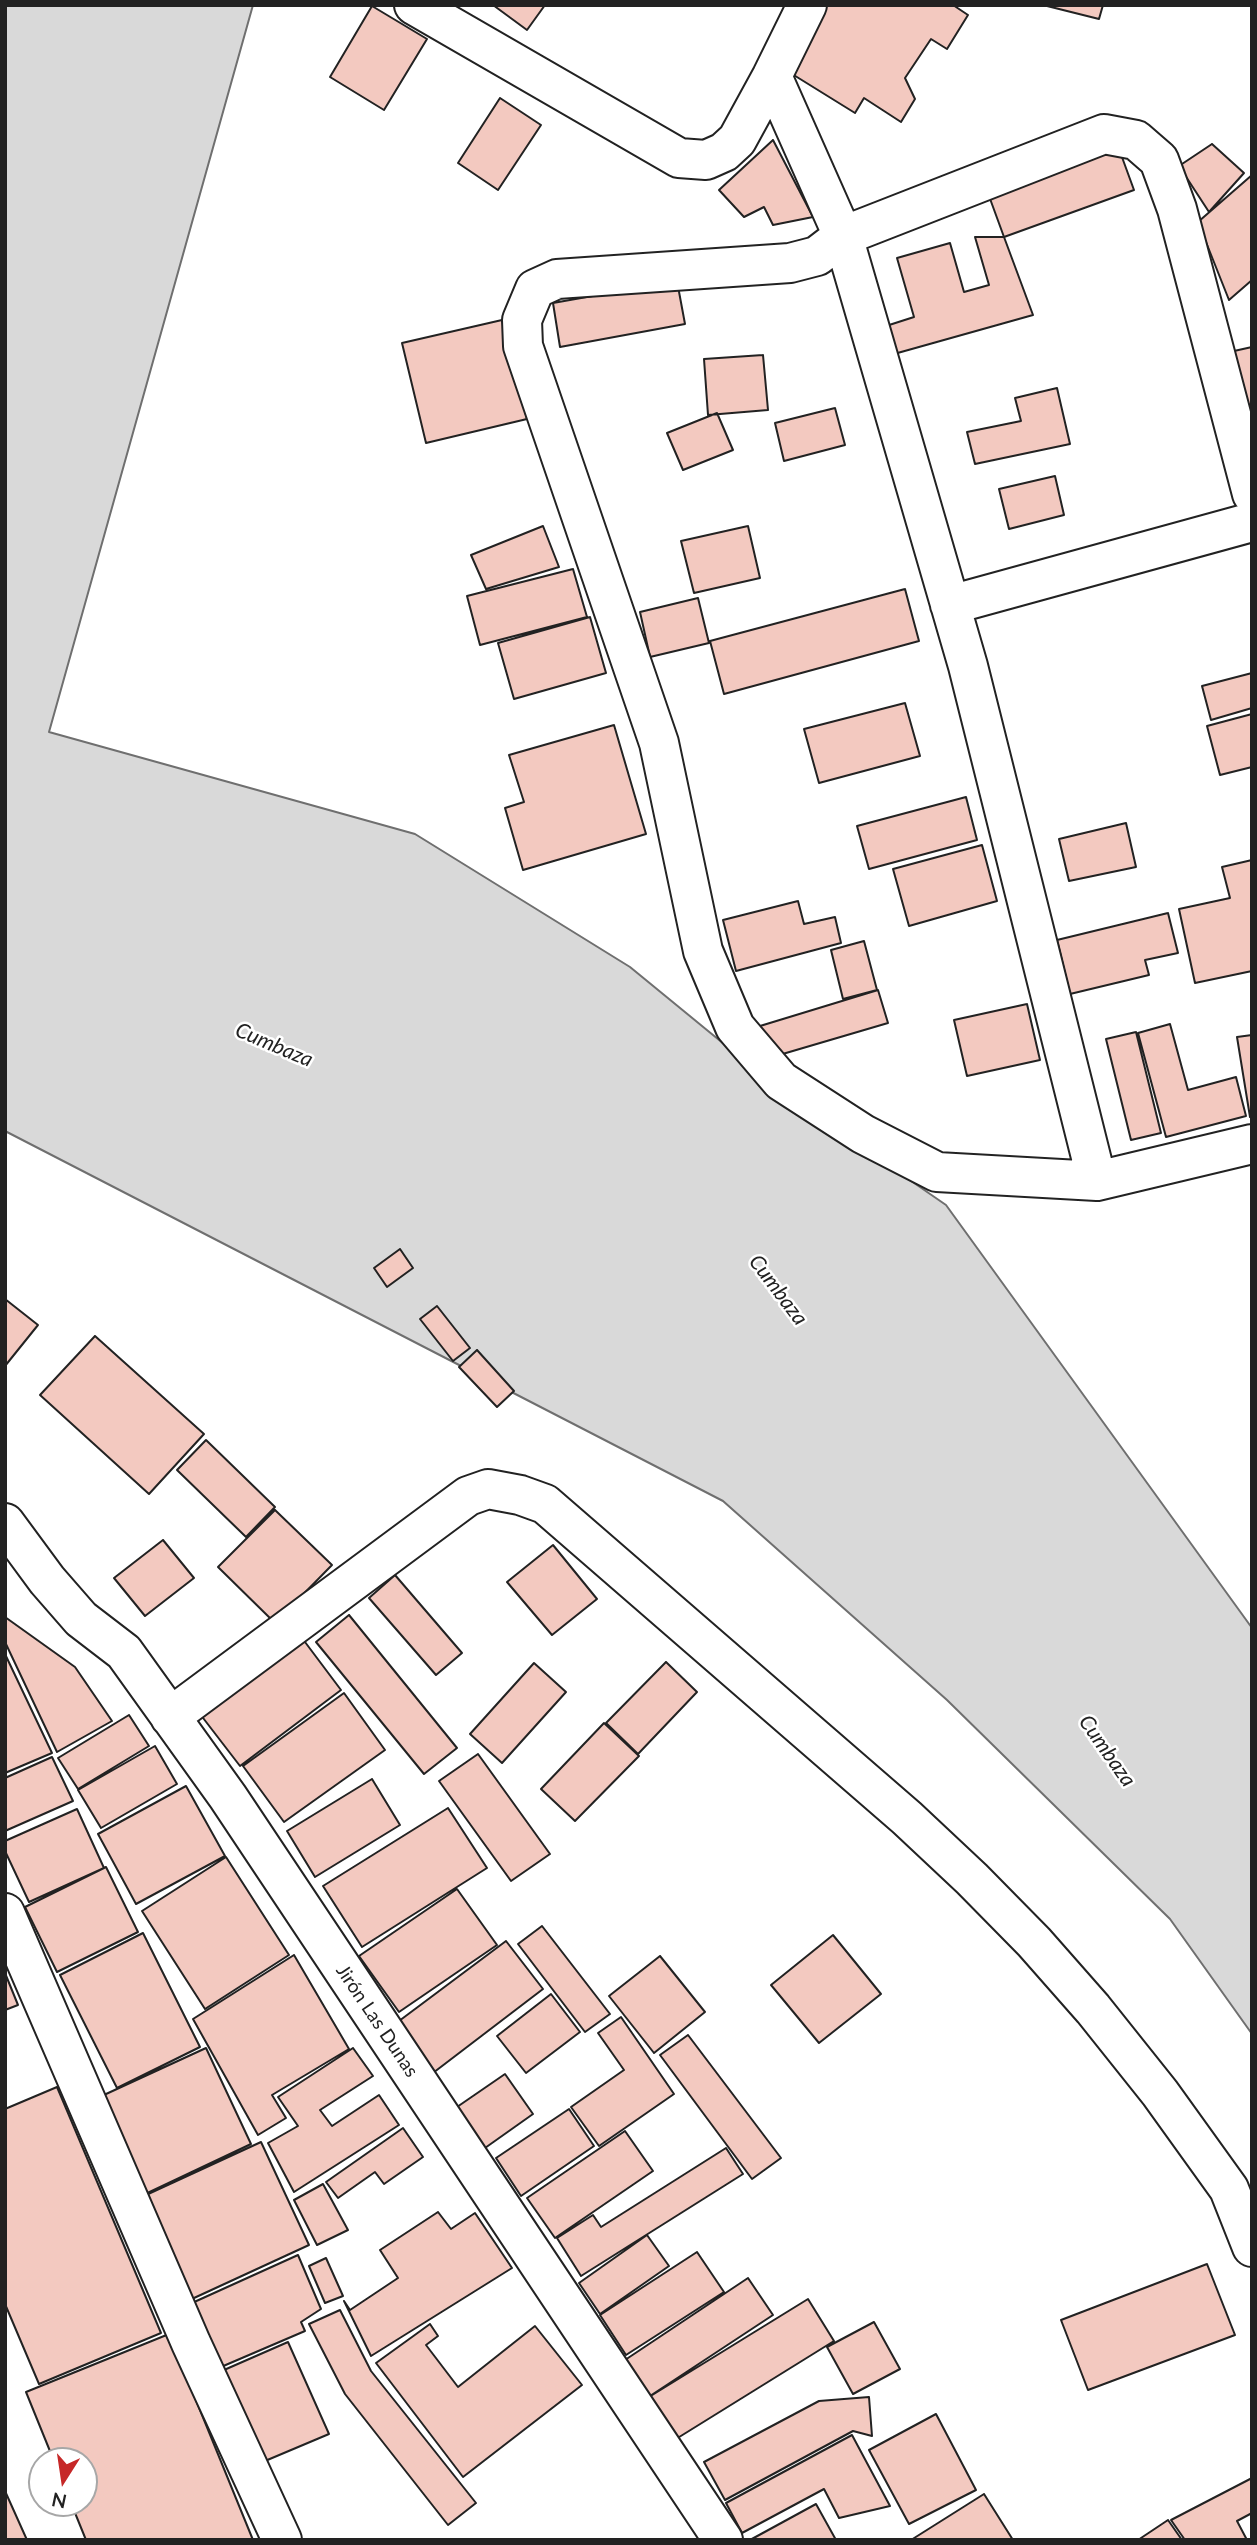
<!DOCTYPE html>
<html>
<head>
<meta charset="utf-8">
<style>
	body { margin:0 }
	#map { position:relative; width:1257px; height:2545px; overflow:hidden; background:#fff; font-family:Lato,sans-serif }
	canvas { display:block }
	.frame { position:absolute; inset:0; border:7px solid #222; pointer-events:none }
	.north { position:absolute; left:28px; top:2447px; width:70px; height:70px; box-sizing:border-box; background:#fff; border:2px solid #a7a7a7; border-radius:50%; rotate:192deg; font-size:19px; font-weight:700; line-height:28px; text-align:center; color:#222 }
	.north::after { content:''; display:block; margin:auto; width:24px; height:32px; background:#c62828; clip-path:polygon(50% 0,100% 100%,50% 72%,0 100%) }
</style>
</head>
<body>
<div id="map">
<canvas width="1257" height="2545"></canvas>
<div class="frame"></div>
<div class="north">N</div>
</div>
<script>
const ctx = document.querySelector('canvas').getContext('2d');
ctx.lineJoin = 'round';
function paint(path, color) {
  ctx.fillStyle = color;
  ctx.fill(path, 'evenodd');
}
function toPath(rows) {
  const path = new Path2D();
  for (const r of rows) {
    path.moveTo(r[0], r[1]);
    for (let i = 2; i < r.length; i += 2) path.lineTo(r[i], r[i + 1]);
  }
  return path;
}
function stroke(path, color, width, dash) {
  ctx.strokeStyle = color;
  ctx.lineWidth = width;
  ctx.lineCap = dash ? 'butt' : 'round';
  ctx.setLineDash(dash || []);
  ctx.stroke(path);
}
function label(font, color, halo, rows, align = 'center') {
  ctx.font = font + ' Lato,sans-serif';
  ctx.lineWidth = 5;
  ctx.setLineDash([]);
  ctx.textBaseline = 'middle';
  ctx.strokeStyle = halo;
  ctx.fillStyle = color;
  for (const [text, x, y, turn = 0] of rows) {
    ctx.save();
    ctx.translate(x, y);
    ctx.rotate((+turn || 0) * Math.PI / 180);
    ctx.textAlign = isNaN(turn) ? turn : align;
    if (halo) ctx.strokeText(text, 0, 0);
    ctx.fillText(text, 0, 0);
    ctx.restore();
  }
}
const water = toPath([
	[5,5,253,5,49,732,415,834,630,967,785,1094,946,1205,1252,1628,1252,2034,1170,1919,947,1700,723,1501,5,1131,5,5]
]);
const building = toPath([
	[493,5,545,5,527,30,493,5],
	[825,5,953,5,968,15,947,49,931,39,905,78,915,99,901,122,864,98,855,113,784,69,825,5],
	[1043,5,1103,5,1099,19,1043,5],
	[372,6,427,39,384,110,330,77,372,6],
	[500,98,541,125,498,190,458,163,500,98],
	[1115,138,1134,190,1004,237,985,185,1115,138],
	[773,140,813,217,773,225,764,207,744,217,719,190,773,140],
	[1212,144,1244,173,1209,212,1179,166,1212,144],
	[1252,175,1252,280,1229,300,1198,222,1252,175],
	[975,237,1004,237,1033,315,894,354,886,326,914,317,897,258,950,243,964,292,989,285,975,237],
	[677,281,685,324,560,347,553,303,677,281],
	[502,320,527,419,426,443,402,343,502,320],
	[1252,347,1252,420,1234,351,1252,347],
	[763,355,768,410,708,415,704,359,763,355],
	[1057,388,1070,444,975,464,967,432,1021,421,1015,398,1057,388],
	[835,408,845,445,784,461,775,423,835,408],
	[717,413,733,450,683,470,667,433,717,413],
	[1055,476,1064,515,1009,529,999,489,1055,476],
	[543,526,559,567,486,589,471,555,543,526],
	[748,526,760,578,694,593,681,541,748,526],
	[573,569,587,617,480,645,467,596,573,569],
	[905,589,919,641,724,694,710,641,905,589],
	[698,598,709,643,650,657,640,612,698,598],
	[590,617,606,673,514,699,498,643,590,617],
	[1252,673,1252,708,1211,720,1202,686,1252,673],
	[905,703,920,756,819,783,804,729,905,703],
	[1252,714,1252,767,1220,775,1207,726,1252,714],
	[614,725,646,834,523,870,505,808,524,802,509,755,614,725],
	[966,797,977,840,869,869,857,826,966,797],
	[1126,823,1136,867,1069,881,1059,839,1126,823],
	[982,845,997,901,909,926,893,869,982,845],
	[1252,860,1252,971,1195,983,1179,909,1230,898,1222,867,1252,860],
	[798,901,804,924,835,917,841,943,736,971,723,920,798,901],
	[1168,913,1178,953,1145,960,1149,975,1070,994,1057,940,1168,913],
	[864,941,877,990,843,999,831,950,864,941],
	[878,990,888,1023,769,1058,760,1026,878,990],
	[1027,1004,1040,1060,967,1076,954,1020,1027,1004],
	[1170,1024,1188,1090,1236,1077,1246,1116,1166,1137,1138,1033,1170,1024],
	[1136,1032,1161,1133,1131,1140,1106,1039,1136,1032],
	[1252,1035,1252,1117,1250,1117,1237,1037,1252,1035],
	[400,1249,413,1268,387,1287,374,1268,400,1249],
	[5,1299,38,1325,5,1366,5,1299],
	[437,1306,470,1348,453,1361,420,1319,437,1306],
	[95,1336,204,1434,149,1494,40,1395,95,1336],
	[477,1350,514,1391,497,1407,459,1367,477,1350],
	[206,1440,275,1507,246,1537,177,1470,206,1440],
	[275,1510,332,1565,275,1623,218,1567,275,1510],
	[163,1540,194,1578,145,1616,114,1578,163,1540],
	[553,1545,597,1599,552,1635,507,1582,553,1545],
	[395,1575,462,1653,436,1675,369,1598,395,1575],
	[349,1615,457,1748,424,1774,316,1642,349,1615],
	[5,1617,75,1667,112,1721,57,1752,5,1642,5,1617],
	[302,1638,341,1690,240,1766,200,1714,302,1638],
	[5,1654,52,1753,5,1773,5,1654],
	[666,1662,697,1692,638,1754,606,1723,666,1662],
	[534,1663,566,1692,502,1763,470,1734,534,1663],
	[344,1693,385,1750,284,1822,243,1766,344,1693],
	[129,1715,149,1746,78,1789,58,1758,129,1715],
	[604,1723,639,1756,575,1821,541,1789,604,1723],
	[155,1746,177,1784,101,1828,78,1790,155,1746],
	[478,1754,550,1854,511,1881,439,1781,478,1754],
	[52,1757,73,1801,5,1831,5,1778,52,1757],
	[372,1779,400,1825,315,1877,287,1831,372,1779],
	[186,1786,225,1856,136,1904,98,1834,186,1786],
	[448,1808,487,1868,362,1947,323,1886,448,1808],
	[77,1809,104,1868,29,1902,5,1851,5,1841,77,1809],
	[226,1857,289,1955,205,2009,142,1911,226,1857],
	[106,1867,138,1932,57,1972,25,1907,106,1867],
	[457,1889,497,1945,399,2012,359,1956,457,1889],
	[542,1926,610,2014,585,2032,518,1944,542,1926],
	[143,1933,200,2047,117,2088,60,1975,143,1933],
	[833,1935,881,1994,819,2043,771,1985,833,1935],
	[506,1941,543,1989,429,2076,391,2027,506,1941],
	[294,1955,349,2049,272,2095,286,2118,258,2135,193,2019,294,1955],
	[660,1956,705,2012,654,2053,609,1996,660,1956],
	[5,1973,18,2005,5,2010,5,1973],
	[551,1994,580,2032,526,2073,497,2036,551,1994],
	[621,2017,674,2094,599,2146,571,2107,624,2070,598,2033,621,2017],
	[688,2035,781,2158,752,2179,660,2055,688,2035],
	[206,2048,251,2144,139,2197,93,2100,206,2048],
	[353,2048,373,2076,320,2110,332,2126,379,2095,399,2125,294,2192,268,2143,298,2126,278,2097,353,2048],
	[505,2074,533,2114,485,2148,457,2107,505,2074],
	[57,2087,161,2333,39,2384,5,2304,5,2109,57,2087],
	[569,2109,594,2146,521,2196,496,2158,569,2109],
	[403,2128,423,2157,384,2184,375,2172,338,2198,326,2182,403,2128],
	[625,2131,653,2171,555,2238,527,2198,625,2131],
	[261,2142,309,2245,181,2304,133,2201,261,2142],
	[726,2148,743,2174,581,2276,557,2238,593,2215,601,2227,726,2148],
	[323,2184,348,2230,317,2245,294,2200,323,2184],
	[438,2212,451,2229,475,2213,512,2268,371,2356,344,2301,350,2310,398,2278,380,2250,438,2212],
	[647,2235,669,2266,600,2314,579,2283,647,2235],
	[697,2252,724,2292,626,2355,600,2315,697,2252],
	[298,2255,321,2309,301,2322,305,2331,221,2367,192,2303,298,2255],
	[326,2258,343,2296,325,2303,309,2266,326,2258],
	[1207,2264,1235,2335,1088,2390,1061,2320,1207,2264],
	[748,2278,773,2315,650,2396,625,2360,748,2278],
	[808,2299,834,2341,676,2439,649,2397,808,2299],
	[340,2310,371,2371,476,2503,448,2525,345,2394,309,2324,340,2310],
	[874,2322,900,2369,853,2394,827,2347,874,2322],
	[430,2324,438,2336,426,2345,458,2387,535,2326,582,2385,463,2477,376,2363,430,2324],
	[169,2334,253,2540,86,2540,71,2503,84,2503,84,2461,54,2461,26,2392,169,2334],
	[288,2342,329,2434,265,2461,224,2370,288,2342],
	[869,2397,872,2436,853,2431,725,2500,704,2462,819,2401,869,2397],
	[936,2414,976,2490,909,2524,869,2450,936,2414],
	[852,2435,890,2506,839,2518,824,2489,742,2533,726,2503,852,2435],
	[1252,2478,1252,2513,1237,2521,1247,2540,1185,2540,1171,2520,1252,2478],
	[5,2491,27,2540,5,2540,5,2491],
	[984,2494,1013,2540,911,2540,984,2494],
	[816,2504,836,2540,750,2540,816,2504],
	[1168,2520,1182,2540,1138,2540,1168,2520]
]);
const minor = toPath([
	[414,5,679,158,706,160,724,152,737,140,772,76],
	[807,5,772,76,843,236,968,666,1097,1181],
	[1252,494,1177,209,1159,160,1136,140,1104,134,843,236,817,256,790,263,557,279,535,289,522,320,523,346,659,743,703,951,735,1027,781,1081,863,1134,937,1172,1097,1181,1252,1144],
	[950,605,1252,522],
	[5,1523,47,1580,81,1619,124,1652,228,1797,723,2540],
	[170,1717,468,1496,488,1489,520,1495,545,1504,907,1818,972,1879,1034,1942,1093,2009,1160,2093,1229,2189,1252,2247],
	[5,1913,191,2343,282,2540]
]);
const streetNames = [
	["Jirón Las Dunas",377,2021,56]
];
const waterNames = [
	["Cumbaza",274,1045,23],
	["Cumbaza",778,1290,53],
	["Cumbaza",1107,1751,55]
];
paint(water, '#d9d9d9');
stroke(water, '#6f6f6f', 2);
paint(building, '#f3c9c0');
stroke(building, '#222', 2);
stroke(minor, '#222', 42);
stroke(minor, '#fff', 38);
label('19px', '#222', '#fff', streetNames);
label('italic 21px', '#222', '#fff', waterNames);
</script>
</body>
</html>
